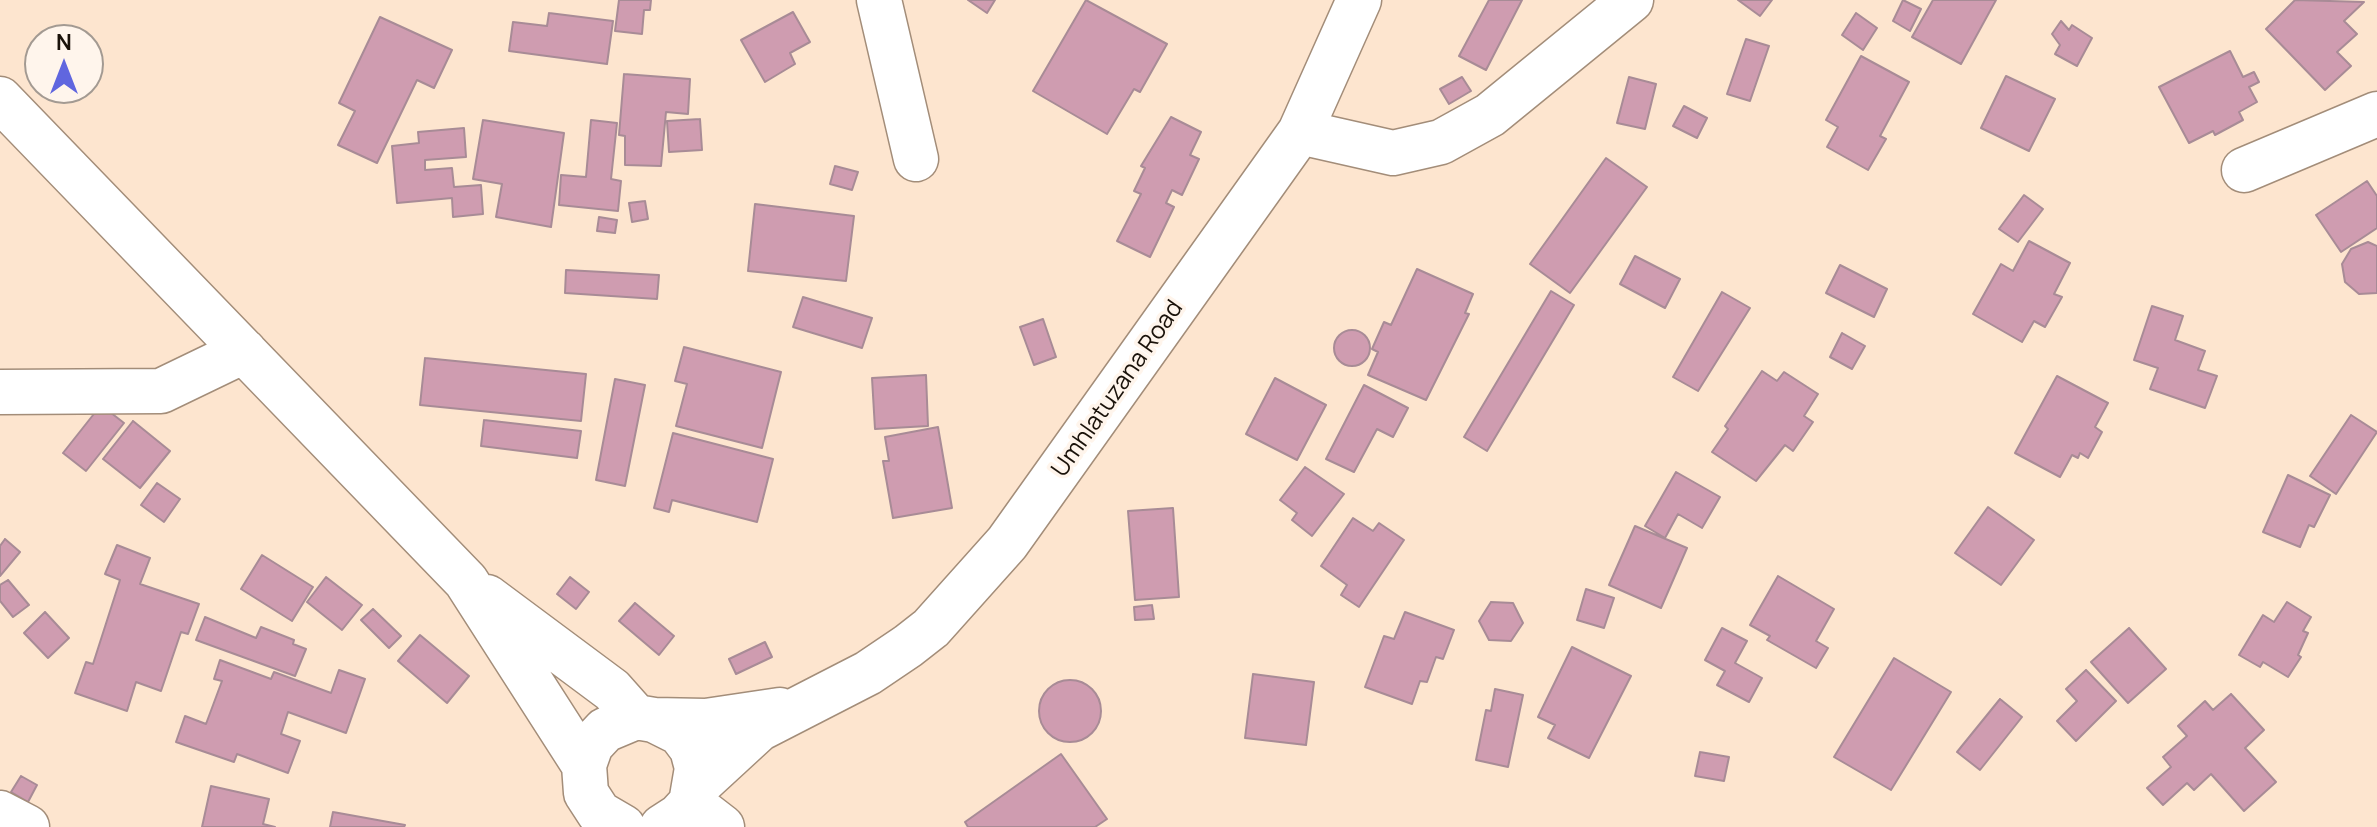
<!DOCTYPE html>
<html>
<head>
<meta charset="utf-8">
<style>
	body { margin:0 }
	#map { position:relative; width:2377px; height:827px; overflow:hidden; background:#fde5cf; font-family:Manrope,sans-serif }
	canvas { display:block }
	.north { position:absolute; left:24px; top:24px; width:80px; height:80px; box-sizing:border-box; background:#fff5ec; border:2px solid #a39a92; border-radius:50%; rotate:0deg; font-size:22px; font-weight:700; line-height:32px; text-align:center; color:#1a120a }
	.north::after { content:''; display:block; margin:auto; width:28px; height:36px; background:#6066df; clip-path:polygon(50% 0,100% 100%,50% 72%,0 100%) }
</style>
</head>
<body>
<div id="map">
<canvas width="2377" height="827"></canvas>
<div class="north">N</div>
</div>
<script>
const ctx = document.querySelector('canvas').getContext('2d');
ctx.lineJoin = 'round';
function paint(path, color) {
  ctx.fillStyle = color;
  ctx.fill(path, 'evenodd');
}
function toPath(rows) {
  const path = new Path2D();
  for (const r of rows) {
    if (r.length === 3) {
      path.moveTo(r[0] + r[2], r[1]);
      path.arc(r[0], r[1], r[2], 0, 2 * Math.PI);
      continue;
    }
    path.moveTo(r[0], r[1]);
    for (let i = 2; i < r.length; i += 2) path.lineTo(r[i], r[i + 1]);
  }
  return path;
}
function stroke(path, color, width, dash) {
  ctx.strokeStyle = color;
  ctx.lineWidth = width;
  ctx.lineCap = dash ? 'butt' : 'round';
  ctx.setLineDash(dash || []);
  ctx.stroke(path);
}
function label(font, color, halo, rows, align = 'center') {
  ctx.font = font + ' Manrope,sans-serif';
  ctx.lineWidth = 7;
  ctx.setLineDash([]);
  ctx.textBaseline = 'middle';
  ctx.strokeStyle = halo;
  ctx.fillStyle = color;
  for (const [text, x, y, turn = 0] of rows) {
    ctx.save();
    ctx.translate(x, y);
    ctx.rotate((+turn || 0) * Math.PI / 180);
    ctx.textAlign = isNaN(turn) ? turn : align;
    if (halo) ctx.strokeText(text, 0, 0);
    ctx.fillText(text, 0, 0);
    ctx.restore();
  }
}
const building = toPath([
	[619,0,651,0,650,10,644,10,642,34,615,31,619,0],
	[968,0,995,0,987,13,968,0],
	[1086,0,1167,44,1140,92,1134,89,1107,134,1033,91,1086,0],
	[1489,0,1522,0,1486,70,1459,56,1489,0],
	[1738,0,1772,0,1760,16,1738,0],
	[1903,0,1921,9,1910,31,1893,21,1903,0],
	[1933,0,1996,0,1961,64,1912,37,1933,0],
	[2295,0,2364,2,2344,21,2357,34,2337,52,2351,66,2325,90,2266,29,2295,0],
	[793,12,810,42,790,53,795,64,765,82,741,40,793,12],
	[549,13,613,21,607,64,509,51,513,22,547,26,549,13],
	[1856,13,1877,28,1863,50,1842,35,1856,13],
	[380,17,452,50,434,88,417,80,377,163,338,145,355,111,339,103,380,17],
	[2061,21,2069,30,2072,25,2092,38,2077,66,2055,54,2060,45,2052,34,2061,21],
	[1746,39,1769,46,1750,101,1727,94,1746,39],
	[2230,51,2243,77,2254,72,2259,82,2249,87,2257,102,2239,112,2243,120,2215,135,2213,131,2189,143,2159,87,2230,51],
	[1861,56,1909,82,1880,136,1886,139,1868,170,1827,147,1838,127,1826,120,1861,56],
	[624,74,690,79,688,114,666,112,661,166,625,165,625,136,619,135,624,74],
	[2006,76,2055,99,2029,151,1981,128,2006,76],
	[1462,77,1471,91,1449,104,1440,89,1462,77],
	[1629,77,1656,84,1645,129,1617,123,1629,77],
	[1684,106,1707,118,1697,138,1673,126,1684,106],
	[1171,117,1201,132,1190,155,1199,159,1182,195,1172,190,1166,203,1174,207,1150,257,1117,241,1141,194,1134,191,1145,168,1141,166,1171,117],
	[700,119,702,150,669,152,667,121,700,119],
	[483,120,564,133,551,227,496,217,502,184,473,179,483,120],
	[591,120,617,123,611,179,621,181,618,211,559,205,561,175,586,177,591,120],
	[464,128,466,157,425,160,425,170,452,168,454,187,481,185,483,214,453,217,452,198,397,203,392,146,419,143,418,132,464,128],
	[1606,158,1647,187,1570,293,1530,264,1606,158],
	[835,166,858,172,852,190,830,184,835,166],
	[2367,181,2377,196,2377,228,2341,252,2316,215,2367,181],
	[2024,195,2043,209,2018,242,1999,229,2024,195],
	[645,201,648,219,632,222,629,203,645,201],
	[755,204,854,216,846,281,748,271,755,204],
	[599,217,617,220,615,233,597,231,599,217],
	[2029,241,2070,263,2054,294,2062,297,2045,327,2034,321,2022,342,1973,314,2001,264,2013,271,2029,241],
	[2368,242,2377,246,2377,293,2359,294,2345,282,2342,264,2351,249,2368,242],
	[1635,256,1680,279,1665,308,1620,284,1635,256],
	[1840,265,1887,289,1874,317,1826,293,1840,265],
	[1417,269,1473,294,1465,313,1469,314,1426,400,1368,375,1378,352,1372,349,1384,322,1391,325,1417,269],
	[566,270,659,275,657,299,565,293,566,270],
	[1551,291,1574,305,1487,451,1464,437,1551,291],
	[1722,292,1750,308,1698,391,1673,377,1722,292],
	[803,297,872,318,862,348,793,327,803,297],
	[2152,306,2183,316,2175,340,2205,351,2198,370,2217,376,2205,408,2150,389,2158,368,2134,360,2152,306],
	[1043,319,1056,357,1034,365,1020,327,1043,319],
	[1352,348,18],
	[1842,333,1865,346,1852,369,1830,357,1842,333],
	[684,347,781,372,762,448,676,426,687,384,675,381,684,347],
	[425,358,586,374,581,421,420,405,425,358],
	[1762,371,1777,381,1784,372,1818,394,1804,416,1813,422,1793,451,1785,445,1756,481,1712,452,1728,429,1725,426,1762,371],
	[926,375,928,426,875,429,872,378,926,375],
	[2057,376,2108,403,2095,427,2102,432,2088,458,2080,453,2078,458,2072,455,2060,477,2015,453,2057,376],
	[1275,378,1326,405,1297,460,1246,434,1275,378],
	[615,379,645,385,625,486,596,480,615,379],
	[1364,385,1408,408,1393,437,1377,429,1354,472,1326,459,1364,385],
	[101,405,124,423,86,471,63,453,101,405],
	[2351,415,2377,432,2336,494,2310,476,2351,415],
	[484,420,581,431,577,458,481,446,484,420],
	[133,421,170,451,140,488,103,459,133,421],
	[938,427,952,508,893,518,883,461,889,461,885,437,938,427],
	[673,433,773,459,757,522,672,500,669,512,654,508,673,433],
	[1305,467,1344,494,1312,536,1292,520,1297,513,1280,500,1305,467],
	[1676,472,1720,497,1702,528,1678,514,1665,538,1645,526,1676,472],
	[2288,475,2330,495,2314,527,2309,525,2300,547,2263,532,2288,475],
	[157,483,180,499,164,522,141,505,157,483],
	[1988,507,2034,540,2001,585,1955,553,1988,507],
	[1173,508,1179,597,1135,600,1128,511,1173,508],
	[1353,518,1373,531,1379,523,1404,540,1359,607,1341,595,1347,585,1321,566,1353,518],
	[1635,526,1687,548,1661,608,1609,585,1635,526],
	[5,539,20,552,0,576,0,546,5,539],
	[117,545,150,558,140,584,199,604,188,634,181,632,161,691,136,682,127,711,75,693,86,662,93,664,120,580,105,574,117,545],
	[262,555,313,587,292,621,241,589,262,555],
	[1778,576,1834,609,1816,641,1828,648,1816,668,1767,640,1770,636,1750,625,1778,576],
	[326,577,362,605,342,630,307,602,326,577],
	[570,577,589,592,576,609,557,594,570,577],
	[8,580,29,605,13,617,0,601,0,585,8,580],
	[1586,589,1614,598,1604,628,1577,620,1586,589],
	[1491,602,1513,603,1523,623,1511,641,1489,640,1479,621,1491,602],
	[2287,602,2311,617,2303,631,2308,633,2298,655,2301,657,2288,677,2263,662,2260,667,2239,655,2263,615,2274,622,2287,602],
	[635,603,674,636,659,655,619,621,635,603],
	[1152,605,1154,619,1135,620,1134,607,1152,605],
	[373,609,401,636,389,648,361,620,373,609],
	[45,612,69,638,48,658,24,633,45,612],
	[1405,612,1454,630,1443,659,1436,657,1427,682,1420,681,1412,704,1365,687,1384,636,1394,639,1405,612],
	[205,617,256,638,261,627,294,640,293,644,306,649,295,676,196,640,205,617],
	[1722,628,1747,641,1735,663,1762,678,1749,702,1717,685,1725,671,1705,660,1722,628],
	[2129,628,2166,669,2128,703,2091,662,2129,628],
	[420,635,469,676,447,703,398,661,420,635],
	[765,642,772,657,736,674,729,659,765,642],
	[1572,647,1631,676,1589,758,1548,738,1555,725,1538,717,1572,647],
	[1894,658,1951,692,1891,790,1834,757,1894,658],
	[220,660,271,679,274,672,331,693,339,670,365,679,346,733,288,712,281,734,300,741,288,773,237,754,234,762,176,742,185,716,206,724,222,681,214,679,220,660],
	[2086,670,2116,701,2076,741,2057,721,2077,701,2066,689,2086,670],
	[1253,674,1314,682,1306,745,1245,738,1253,674],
	[1070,711,31],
	[1495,689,1523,695,1508,767,1476,760,1486,710,1491,711,1495,689],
	[2231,694,2264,730,2245,748,2276,782,2244,811,2211,774,2194,790,2187,783,2163,805,2147,788,2171,767,2163,757,2187,736,2178,726,2205,701,2213,710,2231,694],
	[2000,699,2022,717,1980,770,1957,752,2000,699],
	[1700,752,1729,757,1724,781,1695,776,1700,752],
	[1061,754,1107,819,1095,827,968,827,965,822,1061,754],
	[21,776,37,785,28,802,11,792,21,776],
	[211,786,269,799,263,824,275,827,202,827,211,786],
	[333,812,405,825,404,827,330,827,333,812]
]);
const minor = toPath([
	[879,0,916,159],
	[0,99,466,581,584,765],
	[1300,132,1393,153,1441,142,1490,115,1631,0],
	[2244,170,2377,114],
	[0,392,161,391,244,351],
	[487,597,612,690,636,717],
	[654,720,706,721,780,710],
	[696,787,759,729,868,673,908,646,931,628,1007,543,1300,132,1359,0],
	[691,803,722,827],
	[0,813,27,827],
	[623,827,599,813,586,793,584,765,591,745,605,730,636,717,654,720,680,733,692,749,697,768,691,803,679,816,662,827]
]);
const streetNames = [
	["Umhlatuzana Road",1118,389,-55]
];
paint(building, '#cf9cb0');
stroke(building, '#a88b96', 2);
stroke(minor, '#a38d79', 47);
stroke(minor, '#fff', 44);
label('24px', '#1a120a', '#fff5ec', streetNames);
</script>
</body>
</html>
